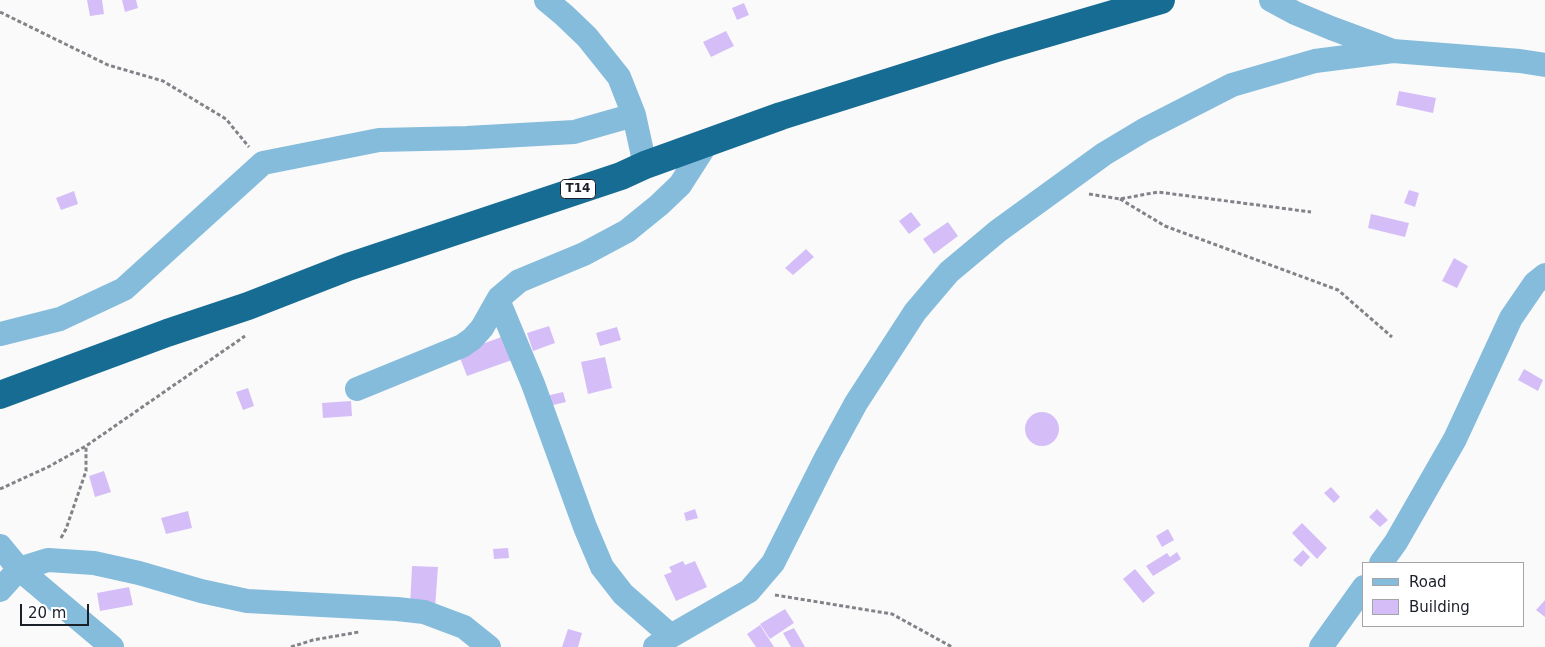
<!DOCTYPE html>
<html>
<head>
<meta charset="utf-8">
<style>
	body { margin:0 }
	#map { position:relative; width:1545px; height:647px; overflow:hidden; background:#fafafa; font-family:"DejaVu Sans",sans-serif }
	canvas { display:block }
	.legend { position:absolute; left:1362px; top:562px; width:162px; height:65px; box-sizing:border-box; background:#fff; border:1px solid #a4a5a9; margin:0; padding:6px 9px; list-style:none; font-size:15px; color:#1b1f28 }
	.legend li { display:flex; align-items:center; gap:10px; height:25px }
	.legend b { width:25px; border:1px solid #a4a5a9 }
	.scale { position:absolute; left:20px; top:604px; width:69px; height:22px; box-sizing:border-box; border:2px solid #1b1f28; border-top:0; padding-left:6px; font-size:15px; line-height:18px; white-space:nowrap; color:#1b1f28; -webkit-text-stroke:4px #fff; paint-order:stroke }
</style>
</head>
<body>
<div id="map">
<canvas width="1545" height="647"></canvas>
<ul class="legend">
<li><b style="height:6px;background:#85bcdc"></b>Road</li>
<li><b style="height:14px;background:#d5bef8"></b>Building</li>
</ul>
<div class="scale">20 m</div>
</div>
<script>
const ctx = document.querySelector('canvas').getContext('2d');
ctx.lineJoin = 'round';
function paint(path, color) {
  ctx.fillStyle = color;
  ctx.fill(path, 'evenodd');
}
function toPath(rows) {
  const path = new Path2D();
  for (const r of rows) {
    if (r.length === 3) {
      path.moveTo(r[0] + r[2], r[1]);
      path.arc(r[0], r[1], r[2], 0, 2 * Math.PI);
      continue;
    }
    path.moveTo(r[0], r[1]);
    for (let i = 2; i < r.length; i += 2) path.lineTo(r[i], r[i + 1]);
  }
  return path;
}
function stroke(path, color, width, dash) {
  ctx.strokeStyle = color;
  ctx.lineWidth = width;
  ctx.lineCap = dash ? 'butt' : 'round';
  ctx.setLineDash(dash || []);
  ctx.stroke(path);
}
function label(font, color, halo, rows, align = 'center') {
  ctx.font = font + ' "DejaVu Sans",sans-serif';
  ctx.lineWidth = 4;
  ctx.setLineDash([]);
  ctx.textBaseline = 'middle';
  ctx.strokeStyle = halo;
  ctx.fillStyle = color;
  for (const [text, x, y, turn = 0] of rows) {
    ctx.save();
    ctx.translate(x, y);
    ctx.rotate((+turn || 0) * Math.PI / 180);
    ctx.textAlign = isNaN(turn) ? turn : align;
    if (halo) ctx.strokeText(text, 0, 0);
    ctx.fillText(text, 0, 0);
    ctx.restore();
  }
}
const building = toPath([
	[87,0,102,0,104,14,90,16],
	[122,0,136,0,138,8,125,12],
	[744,3,749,15,737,20,732,8],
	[726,31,734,46,711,57,703,42],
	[1399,91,1436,98,1433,113,1396,105],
	[1409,190,1419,193,1415,207,1404,203],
	[74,191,78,204,61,210,56,198],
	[911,212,921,225,909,234,899,221],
	[1371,214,1409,223,1405,237,1368,228],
	[948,222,958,236,934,254,923,239],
	[806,249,814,257,793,275,785,268],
	[1454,258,1468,266,1457,288,1442,281],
	[549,326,555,343,533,351,527,333],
	[617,327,621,340,600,346,596,333],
	[504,336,512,360,467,376,458,353],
	[605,357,612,388,588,394,581,362],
	[1524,369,1543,380,1538,391,1518,380],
	[248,388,254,406,243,410,236,392],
	[563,392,566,402,549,406,546,396],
	[351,401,352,416,323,418,322,403],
	[1042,429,17],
	[104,471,111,492,95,497,89,476],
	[1331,487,1340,497,1334,503,1324,493],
	[695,509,698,518,686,521,684,513],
	[1377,509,1388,520,1380,527,1369,517],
	[188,511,192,528,166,534,161,518],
	[1302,523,1327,548,1317,559,1292,533],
	[1168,529,1174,540,1162,547,1156,536],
	[508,548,509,558,494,559,493,549],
	[1303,550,1310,557,1301,567,1293,560],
	[1177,552,1181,559,1153,576,1146,566,1167,553,1170,557],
	[683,561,685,565,695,561,707,587,676,601,664,575,672,572,669,567],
	[412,566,438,567,435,608,410,607],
	[1135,569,1155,593,1143,603,1123,579],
	[129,587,133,605,100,611,97,593],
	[1545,600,1545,617,1536,610],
	[785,609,794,623,770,639,760,624],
	[760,625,774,647,756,647,747,634],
	[794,628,805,647,791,647,783,633],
	[568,629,582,633,578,647,562,647]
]);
const path = toPath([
	[0,12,108,65,163,81,226,119,249,147],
	[1089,194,1120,199,1158,192,1311,212],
	[1120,199,1165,226,1338,290,1392,337],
	[0,489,48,467,86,446,245,336],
	[61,538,66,529,86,471,86,446],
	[775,595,892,614,952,647],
	[291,647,313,640,359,632]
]);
const street = toPath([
	[546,0,564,15,587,37,619,77,634,115,645,165],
	[1271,0,1295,13,1331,28,1393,51,1520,61,1545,65],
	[499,298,501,307,533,384,585,527,602,567,623,594,671,636],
	[0,334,60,319,124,289,263,163,379,140,467,138,574,132,634,115],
	[357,389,462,346,472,339,482,328,499,298,519,281,584,254,627,231,659,205,680,185,707,143],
	[0,546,19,569,112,647],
	[1381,563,1396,542,1455,439,1511,318,1535,283,1545,275],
	[0,590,19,569,48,560,94,563,139,573,201,591,247,601,397,609,424,612,464,627,489,647],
	[655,647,671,636,749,591,773,563,826,458,856,403,915,312,949,272,998,231,1104,154,1144,130,1232,85,1315,61,1393,51],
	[1321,647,1364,587]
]);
const highway = toPath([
	[0,395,167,333,248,306,348,267,621,176,645,165,781,116,1000,47,1161,0]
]);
const shields = [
	[578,189,35]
];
const shieldNames = [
	["T14",578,189]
];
paint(building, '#d5bef8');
stroke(path, '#818388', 3, [4, 2.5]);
stroke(street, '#85bcdc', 24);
stroke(highway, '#176c93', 28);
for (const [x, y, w] of shields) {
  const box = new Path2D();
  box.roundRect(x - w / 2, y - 9.5, w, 19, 4);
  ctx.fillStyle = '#fff';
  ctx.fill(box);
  stroke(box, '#1b1f28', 1);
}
label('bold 12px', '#1b1f28', null, shieldNames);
</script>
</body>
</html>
